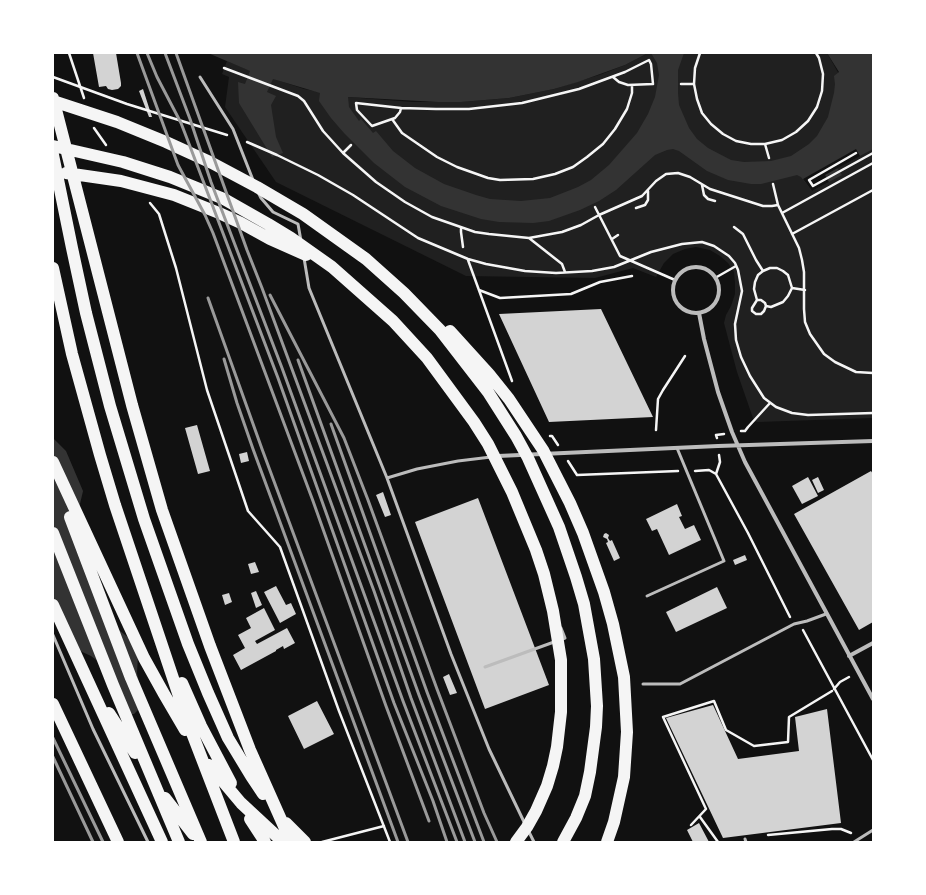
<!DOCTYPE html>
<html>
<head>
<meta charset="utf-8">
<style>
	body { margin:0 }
	#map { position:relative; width:926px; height:895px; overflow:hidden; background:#111; font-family:"Alegreya Sans",sans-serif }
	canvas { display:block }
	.frame { position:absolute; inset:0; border:54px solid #fff; pointer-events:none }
</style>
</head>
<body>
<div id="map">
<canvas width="926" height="895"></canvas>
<div class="frame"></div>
</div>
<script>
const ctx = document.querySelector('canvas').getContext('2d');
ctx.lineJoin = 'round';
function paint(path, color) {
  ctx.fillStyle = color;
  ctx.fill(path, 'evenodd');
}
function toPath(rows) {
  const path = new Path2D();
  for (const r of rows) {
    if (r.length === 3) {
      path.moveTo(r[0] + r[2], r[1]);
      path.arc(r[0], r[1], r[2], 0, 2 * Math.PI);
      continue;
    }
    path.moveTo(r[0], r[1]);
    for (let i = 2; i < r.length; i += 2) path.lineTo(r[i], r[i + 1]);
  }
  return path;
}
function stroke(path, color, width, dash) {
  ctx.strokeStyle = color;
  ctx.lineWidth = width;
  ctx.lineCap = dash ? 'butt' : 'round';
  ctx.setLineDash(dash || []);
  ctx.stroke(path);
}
const green = toPath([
	[648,53,827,53,873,134,873,418,758,422,754,421,737,372,724,323,726,315,731,306,735,294,735,283,734,272,728,263,720,256,710,250,696,247,685,249,673,254,664,263,656,277,633,268,595,278,466,276,276,182,225,107,229,77,222,74,227,61,251,71,304,89,348,97,413,102,461,102,509,98,554,89,602,74,625,65]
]);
const water = toPath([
	[208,53,648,53,625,65,578,82,554,89,509,98,461,102,438,102,348,97,349,107,359,121,361,119,373,133,376,131,393,151,415,168,444,184,476,195,490,199,521,201,550,198,578,187,591,180,609,165,637,133,648,114,655,97,659,75,657,63,651,53,684,53,678,70,678,93,679,105,689,128,697,139,708,148,731,160,744,162,771,161,791,156,809,144,817,136,828,117,834,93,835,84,834,76,839,72,827,53,873,53,873,149,837,168,842,175,812,191,801,177,797,175,761,184,751,184,728,180,707,171,679,151,673,149,667,150,655,155,616,190,599,201,580,210,549,221,533,223,499,222,481,219,441,206,405,187,374,163,344,133,331,118,319,101,320,93,273,79,267,92,276,96,271,105,276,137,283,153,272,157,239,103,238,82,245,84,250,71],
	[53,438,66,451,83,491,79,508,84,522,90,527,92,534,88,548,114,626,135,643,138,656,137,673,140,688,139,709,134,714,128,715,99,662,91,656,78,650,53,603]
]);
const pier = toPath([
	[856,149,860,156,825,175,829,182,812,191,803,179]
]);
const building = toPath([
	[93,53,116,53,121,83,121,86,118,89,112,90,108,89,106,86,99,87],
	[143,89,152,117,149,117,139,91],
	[601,309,653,417,549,422,499,314],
	[197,425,210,471,198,474,185,428],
	[247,452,249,461,241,463,239,454],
	[871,471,873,474,873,622,859,630,794,514],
	[808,477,818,496,802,504,792,486],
	[818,477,824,490,818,493,812,480],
	[383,492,391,515,385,517,376,495],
	[478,498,549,685,485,709,415,522],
	[677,504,682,516,679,517,685,529,694,525,701,540,669,555,657,529,652,531,646,519],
	[606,533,609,535,608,538,610,541,612,540,620,558,614,561,606,543,608,542,607,539,603,537,604,534],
	[745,555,747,560,735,565,733,560],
	[255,562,259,572,251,574,248,564],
	[276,586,286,605,291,603,296,614,280,623,264,592],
	[717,587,727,608,676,632,666,612],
	[256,591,262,605,256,608,251,593],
	[229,593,232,602,225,605,222,595],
	[264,608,275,630,255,641,257,644,287,628,295,643,284,649,283,646,276,650,276,651,241,670,233,655,245,648,238,635,251,628,246,618],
	[449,674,457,693,450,695,443,677],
	[317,701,334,734,304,749,288,716],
	[713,705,738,759,799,751,795,717,827,709,841,823,723,838,666,718],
	[699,823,709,842,693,842,687,830]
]);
const path = toPath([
	[69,53,84,98],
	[700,53,695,68,694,84,697,99,702,113,711,124,723,134,736,141,751,144,765,144,782,140,796,132,808,121,817,107,822,91,823,74,819,58,816,53],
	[224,68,298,96,304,101,323,131,343,153,376,182,405,202,432,217,475,232,489,234,529,238,562,264,565,272],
	[53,77,127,104,227,135],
	[681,84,694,84],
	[401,108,400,112,395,118,372,126,357,110,356,103,401,108,436,109,469,109,522,103,579,89,625,72,649,60,651,64,653,84,628,85,619,82,613,77],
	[392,119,402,133,437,157,457,167,488,178,500,180,533,179,555,174,573,167,587,157,603,144,615,129,627,109,632,93,632,85],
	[94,128,106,145],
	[247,142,277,155,318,175,353,195,418,238,468,259,486,264,525,271,556,273,592,271,614,267,651,252,682,244,702,242,714,246,729,256,735,263,738,270,742,291,735,324,736,340,741,357,750,376,764,398,776,407,792,413,808,415,873,413],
	[765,144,769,158],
	[343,153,351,145],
	[856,153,809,180,813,186,873,153],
	[773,184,778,205,799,248,802,260,804,272,804,309,805,322,810,334,824,354,835,362,856,372,873,373],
	[702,185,704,195,708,199,715,201],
	[150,203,159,214,176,268,207,390,248,511,280,547,339,711,390,842],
	[595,207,620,256,675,280],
	[636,208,645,205,648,200,648,191],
	[782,213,873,163],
	[734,227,743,234,756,260,763,271,758,275,755,282,754,289,757,300,761,300,765,303,766,306,771,307,783,302,788,296,792,288,805,290],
	[461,228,461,232,463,247],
	[792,234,873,190],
	[529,238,562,232,581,225,599,215,642,196,656,181,666,174,678,173,690,177,710,189,763,206,772,206,778,205],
	[612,239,618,235],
	[468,260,512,381],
	[763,271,770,268,777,268,783,271,788,275,792,288],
	[715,278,736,266],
	[479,290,500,298,571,294,600,282,632,276],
	[757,300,752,308,752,311,756,314,761,314,764,311,766,306],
	[656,430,658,399,663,390,685,356],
	[741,431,745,431,748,427,770,403],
	[550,436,552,436,558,445],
	[717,438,716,435,724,434],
	[568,461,577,475,678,471],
	[695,471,709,470,716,474,748,533,790,617],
	[716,474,720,462,719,455],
	[803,630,873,760],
	[834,689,840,682,849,677],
	[700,817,718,842],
	[691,825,706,809,663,717,714,701,726,730,754,746,788,742,789,717,832,691],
	[768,835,832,829,841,829,851,833],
	[322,842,384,826]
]);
const service = toPath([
	[200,77,233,129,253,180],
	[258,192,261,198,273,212,298,224,301,241],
	[304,258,309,288,387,478,417,469,458,461,491,457],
	[387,478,451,654,489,749,525,824],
	[647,596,724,561,677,448],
	[53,635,93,729,148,842],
	[560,640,565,638,561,628],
	[485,667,554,642],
	[643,684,680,684,794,624,807,621,826,614],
	[528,830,534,842],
	[745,839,746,842],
	[854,842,873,830]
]);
const minor = toPath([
	[696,290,23],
	[699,313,704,339,718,392,732,432,745,462,873,699],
	[498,456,718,446,873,441],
	[849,656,873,643]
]);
const motorway = toPath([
	[53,98,132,405,162,510,210,646,250,750,291,842],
	[53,101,117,122,166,142,212,163,257,187,303,214,366,259,404,293,440,330,488,392,516,436,528,458,559,527,576,577,584,604,594,659,597,706,596,727,590,772,585,796,576,818,563,842],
	[53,146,123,162,170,177,224,199,268,224,291,238,332,267,393,321,427,358,474,422,488,444,512,492,536,550,544,574,553,611,561,660,561,712,557,747,553,766,547,786,536,811,527,827,516,842],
	[53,155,72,248,86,313,110,406,144,519,188,644,208,693,228,738,251,776,263,794],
	[66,173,121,181,174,195,219,213,241,223,270,239,306,255],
	[53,268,72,354,100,455,115,505,187,720,234,842],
	[450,331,489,374,509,399,543,450,570,503,583,533,604,592,613,624,624,677,627,732,624,777,614,822,607,842],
	[53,462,144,658,164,694,185,730],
	[70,517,131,678,201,842],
	[53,533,113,685,179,842],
	[53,605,162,842],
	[182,683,201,726,231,783],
	[53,704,118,842],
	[109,713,135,753],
	[209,765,241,803,283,842],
	[165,798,193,834],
	[250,819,265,842],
	[286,823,305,842]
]);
const rail = toPath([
	[137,53,178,165,205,215,213,233,313,501,386,706,429,821],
	[147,53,157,77,181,123,191,149,278,378,394,703,433,801,447,842],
	[165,53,190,119,211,182,282,368,403,701,457,842],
	[176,53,247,250,262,288,374,591,411,698,465,842],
	[270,295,344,438,368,500,437,689,484,813,497,842],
	[208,298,262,449,408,842],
	[224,359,237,403,253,449,398,842],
	[298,360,419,695,475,842],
	[331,424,427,692,484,842],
	[53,738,103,842],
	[53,757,93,842]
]);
paint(green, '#202020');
paint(water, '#333');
paint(pier, '#111');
paint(building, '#d3d3d3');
stroke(path, '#f5f5f5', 2.5);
stroke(service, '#bcbcbc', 3);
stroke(minor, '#bcbcbc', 4);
stroke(motorway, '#f5f5f5', 12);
stroke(rail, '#9a9a9a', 3);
</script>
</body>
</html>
